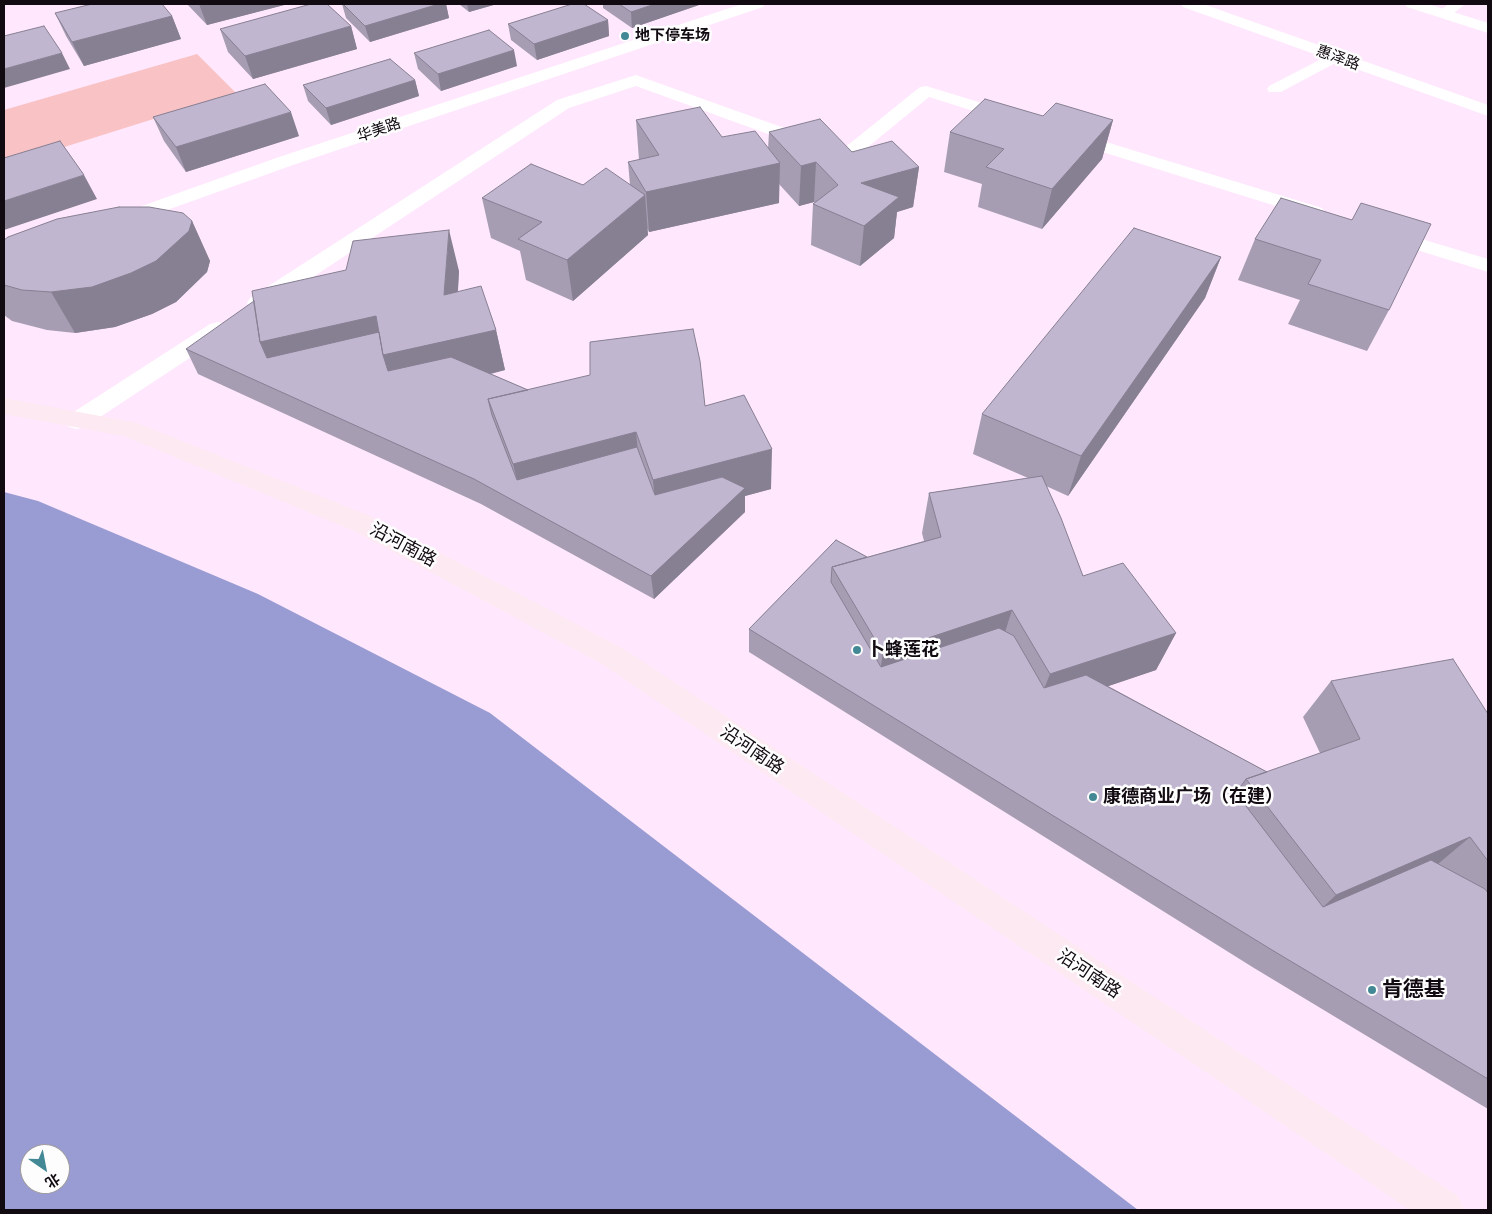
<!DOCTYPE html>
<html>
<head>
<meta charset="utf-8">
<style>
	body { margin:0 }
	#map { position:relative; width:1492px; height:1214px; overflow:hidden; background:#ffe7fd; font-family:Cabin,"Noto Sans SC",sans-serif }
	canvas { display:block }
	.frame { position:absolute; inset:0; border:5px solid #110a11; pointer-events:none }
	.north { position:absolute; left:20px; top:1144px; width:50px; height:50px; box-sizing:border-box; background:#fdfdfd; border:1px solid #9f9c9f; border-radius:50%; rotate:147deg; font-size:14px; font-weight:700; line-height:20px; text-align:center; color:#110a11 }
	.north::after { content:''; display:block; margin:auto; width:18px; height:22px; background:#438995; clip-path:polygon(50% 0,100% 100%,50% 72%,0 100%) }
</style>
</head>
<body>
<div id="map">
<canvas width="1492" height="1214"></canvas>
<div class="frame"></div>
<div class="north">北</div>
</div>
<script>
const ctx = document.querySelector('canvas').getContext('2d');
ctx.lineJoin = 'round';
function paint(path, color) {
  ctx.fillStyle = color;
  ctx.fill(path, 'evenodd');
}
function toPath(rows) {
  const path = new Path2D();
  for (const r of rows) {
    path.moveTo(r[0], r[1]);
    for (let i = 2; i < r.length; i += 2) path.lineTo(r[i], r[i + 1]);
  }
  return path;
}
function stroke(path, color, width, dash) {
  ctx.strokeStyle = color;
  ctx.lineWidth = width;
  ctx.lineCap = dash ? 'butt' : 'round';
  ctx.setLineDash(dash || []);
  ctx.stroke(path);
}
function label(font, color, halo, rows, align = 'center') {
  ctx.font = font + ' Cabin,"Noto Sans SC",sans-serif';
  ctx.lineWidth = 5;
  ctx.setLineDash([]);
  ctx.textBaseline = 'middle';
  ctx.strokeStyle = halo;
  ctx.fillStyle = color;
  for (const [text, x, y, turn = 0] of rows) {
    ctx.save();
    ctx.translate(x, y);
    ctx.rotate((+turn || 0) * Math.PI / 180);
    ctx.textAlign = isNaN(turn) ? turn : align;
    if (halo) ctx.strokeText(text, 0, 0);
    ctx.fillText(text, 0, 0);
    ctx.restore();
  }
}
const green = toPath([
	[197,54,236,93,4,166,4,110]
]);
const water = toPath([
	[4,492,38,501,258,594,490,713,1138,1210,4,1210],
	[30,1154,60,1154,60,1184,30,1184]
]);
const service = toPath([
	[1449,4,1465,4,1449,17,1439,17,1436,14,1439,11,1449,4],
	[1335,52,1341,54,1343,57,1341,60,1281,92,1269,92,1267,89,1269,86,1335,52]
]);
const minor = toPath([
	[1405,4,1428,4,1488,23,1488,33,1407,7,1405,4],
	[636,75,843,149,920,87,926,86,1018,114,1021,118,1018,122,1012,123,929,97,852,160,845,162,636,86,569,108,266,308,258,310,250,308,247,303,250,298,557,100,636,75],
	[1070,131,1322,208,1325,212,1322,216,1315,218,1308,216,1064,140,1061,136,1064,132,1070,131],
	[1385,228,1488,259,1488,272,1378,238,1375,234,1378,230,1385,228],
	[218,322,226,324,229,329,226,334,85,427,77,429,69,427,65,421,69,415,210,324,218,322]
]);
const tertiary = toPath([
	[742,4,765,4,763,7,293,165,128,224,121,226,114,224,111,220,114,216,279,157,742,4],
	[1181,4,1203,4,1488,105,1488,116,1183,7,1181,4]
]);
const secondary = toPath([
	[4,398,137,423,370,516,622,648,1458,1196,1464,1210,1410,1210,602,664,352,530,124,436,4,414,4,398]
]);
const wall = toPath([
	[187,4,288,4,207,25],
	[342,4,446,4,449,18,370,42,346,18],
	[459,4,497,4,469,12],
	[603,4,699,4,699,5,632,28,603,8],
	[55,13,172,16,181,39,84,66,66,36],
	[608,20,609,36,537,60,511,40,508,24],
	[351,26,357,49,253,79,228,52,220,29],
	[414,53,517,66,441,91,418,69],
	[415,80,419,96,331,125,308,101,303,85],
	[1043,116,1113,120,1102,159,1042,229,978,207,982,184,944,172,950,132],
	[153,117,299,136,186,172,164,141],
	[636,120,722,137,768,149,769,132,919,167,913,207,897,212,894,238,860,266,811,245,813,204,815,203,814,202,799,206,779,184,779,203,649,232,647,228,648,235,573,301,526,280,520,251,491,238,482,198,583,185,630,185,628,162,639,160],
	[1281,198,1389,310,1367,351,1288,324,1300,300,1238,280,1255,239],
	[192,221,210,261,207,272,176,302,152,314,115,327,75,333,47,330,12,321,4,315,4,240],
	[1221,257,1205,298,1068,496,1046,486,1083,576,1176,633,1156,670,1108,686,1267,772,1320,753,1303,717,1331,681,1488,714,1488,1109,1254,968,749,652,749,629,836,540,867,557,924,541,922,533,929,493,1028,478,973,454,982,414],
	[459,271,458,291,496,330,505,370,491,374,528,390,705,406,771,489,745,496,745,512,654,599,481,504,198,374,186,349]
]);
const shadedWall = toPath([
	[199,4,288,4,207,25],
	[439,4,446,4,449,18,370,42,365,26],
	[467,4,497,4,469,12],
	[655,4,699,4,699,5,632,28,631,12],
	[172,16,181,39,84,66,72,42],
	[608,20,609,36,537,60,534,44],
	[351,26,357,49,253,79,245,56],
	[514,50,517,66,441,91,438,74],
	[62,53,70,69,4,88,4,69],
	[415,80,419,96,331,125,326,108],
	[291,112,299,136,186,172,176,147],
	[1113,120,1102,159,1042,229,1052,189],
	[816,162,814,202,799,206,801,166],
	[780,163,779,203,649,232,646,192],
	[919,167,913,207,897,212,894,238,860,266,864,226,861,183],
	[84,175,97,199,4,230,4,201],
	[645,195,648,235,573,301,567,260],
	[192,221,210,261,207,272,176,302,152,314,115,327,75,333,51,292],
	[449,230,459,271,455,335,444,295],
	[1221,257,1205,298,1068,496,1081,456],
	[376,316,496,330,505,370,396,396,278,383,260,342],
	[636,432,640,472,523,504,513,464],
	[772,449,771,489,745,496,745,512,654,599,651,576,657,520,653,480],
	[1012,610,1000,648,877,690,883,653],
	[1176,633,1156,670,1035,711,1050,674],
	[1470,837,1432,869,1304,925,1336,895]
]);
const building = toPath([
	[92,4,162,4,172,16,72,42,55,13,92,4],
	[311,4,327,4,351,26,245,56,220,29,311,4],
	[343,4,439,4,365,26,343,4],
	[572,4,584,4,608,20,534,44,508,24,572,4],
	[619,4,655,4,631,12,619,4],
	[44,26,62,53,4,69,4,36,44,26],
	[489,30,514,50,438,74,414,53,489,30],
	[390,59,415,80,326,108,303,85,390,59],
	[265,84,291,112,176,147,153,117,265,84],
	[985,99,1043,116,1056,103,1113,120,1052,189,986,167,1004,149,950,132,985,99],
	[700,107,722,137,755,131,780,163,646,192,628,162,659,155,636,120,700,107],
	[820,119,852,152,892,141,919,167,861,183,899,197,864,226,813,204,838,185,816,162,801,166,769,132,820,119],
	[60,141,84,175,4,201,4,158,60,141],
	[531,164,583,185,606,168,645,195,567,260,518,239,542,222,482,198,531,164],
	[1281,198,1352,220,1361,203,1431,224,1389,310,1308,284,1321,260,1255,239,1281,198],
	[119,207,149,207,183,213,192,221,189,231,156,261,131,273,92,287,51,292,22,290,4,285,4,240,8,237,57,219,119,207],
	[1134,228,1221,257,1081,456,982,414,1134,228],
	[449,230,444,295,481,286,496,330,383,355,376,316,260,342,252,291,346,270,353,241,449,230],
	[254,301,260,342,267,358,379,332,383,355,388,371,451,357,528,390,488,399,492,415,517,480,637,447,655,495,722,477,745,488,651,576,474,479,186,349,254,301],
	[693,329,700,361,705,406,744,395,772,449,653,480,636,432,513,464,488,399,590,375,590,342,693,329],
	[1042,476,1061,518,1083,576,1123,563,1176,633,1050,674,1012,610,883,653,832,567,941,537,929,493,1042,476],
	[836,540,867,557,832,567,831,582,881,667,999,628,1014,636,1044,688,1086,675,1267,772,1246,779,1236,793,1323,907,1431,860,1485,889,1488,893,1488,1079,1272,950,749,629,836,540],
	[1453,659,1488,714,1488,861,1470,837,1336,895,1246,779,1360,739,1331,681,1453,659]
]);
const markers = [
	[625,36,5,"#438995"],
	[857,650,5,"#438995"],
	[1093,797,5,"#438995"],
	[1372,990,5,"#438995"]
];
const farPoinames = [
	["地下停车场",635,36]
];
const farStreetnames = [
	["惠泽路",1338,58,20],
	["华美路",379,130,-19]
];
const streetNames = [
	["沿河南路",403,545,28],
	["沿河南路",752,750,34],
	["沿河南路",1089,974,34]
];
const poiNames = [
	["卜蜂莲花",867,650],
	["康德商业广场（在建）",1103,797]
];
const nearPoinames = [
	["肯德基",1382,990]
];
paint(green, '#f9c2c4');
paint(water, '#999cd3');
paint(service, '#fff');
paint(minor, '#fff');
paint(tertiary, '#fff');
paint(secondary, '#fde9f1');
paint(wall, '#a69db3');
paint(shadedWall, '#877f92');
paint(building, '#c1b6d0');
stroke(building, '#877f92', 1);
for (const [x, y, r, color] of markers) {
  const dot = new Path2D();
  dot.arc(x, y, r, 0, 2 * Math.PI);
  ctx.fillStyle = color;
  ctx.fill(dot);
  stroke(dot, '#fdfdfd', 2);
}
label('bold 15px', '#110a11', '#fdfdfd', farPoinames, 'left');
label('15px', '#110a11', '#fdfdfd', farStreetnames);
label('18px', '#110a11', '#fdfdfd', streetNames);
label('bold 18px', '#110a11', '#fdfdfd', poiNames, 'left');
label('bold 21px', '#110a11', '#fdfdfd', nearPoinames, 'left');
</script>
</body>
</html>
